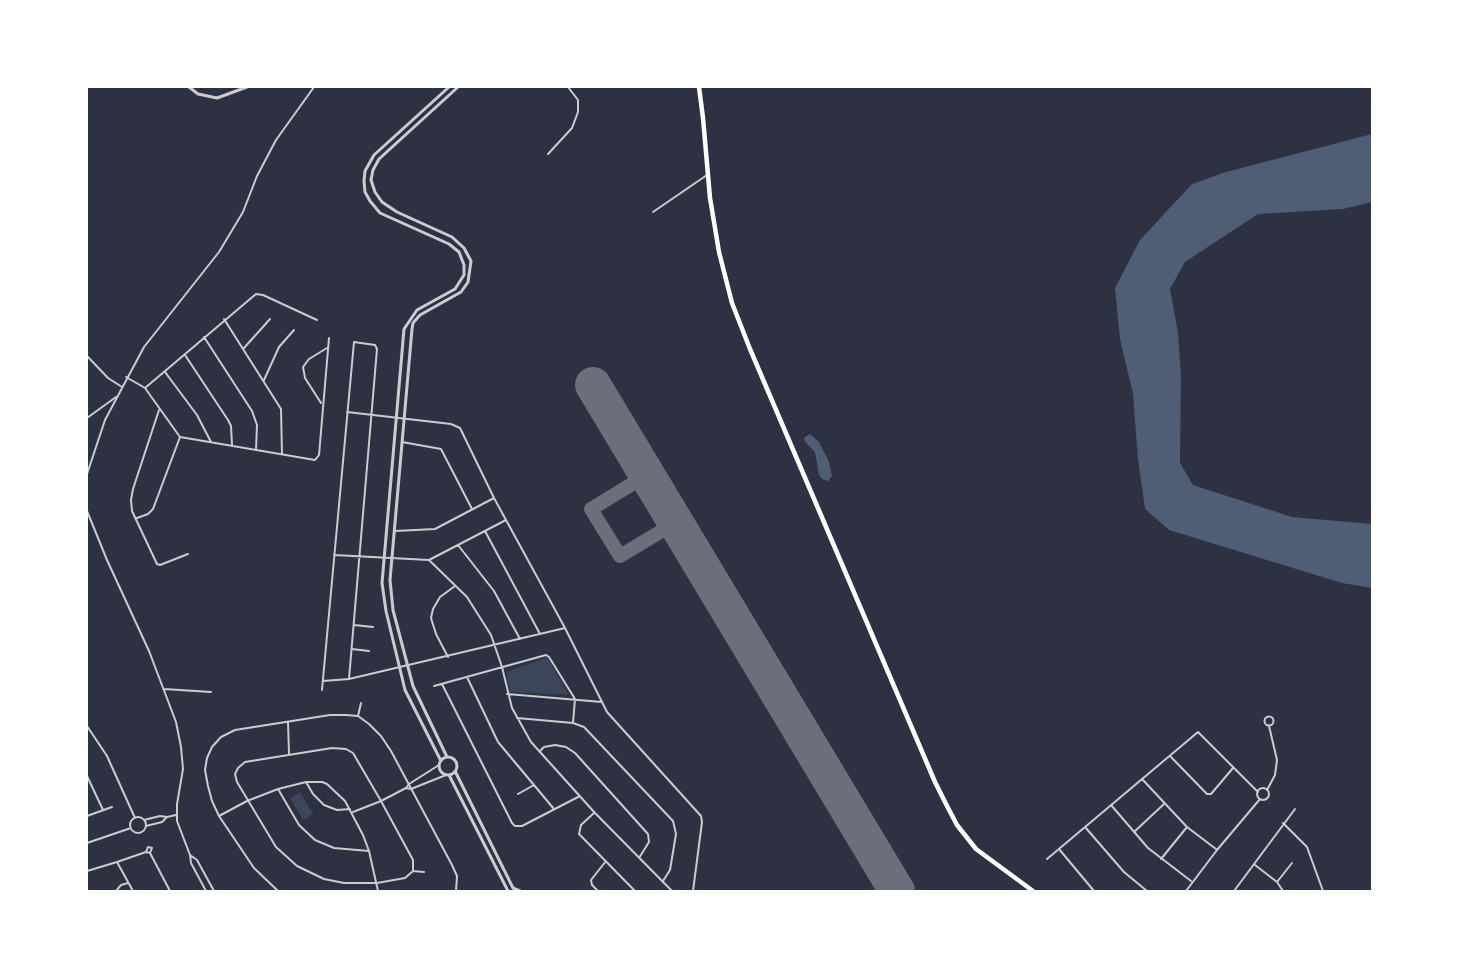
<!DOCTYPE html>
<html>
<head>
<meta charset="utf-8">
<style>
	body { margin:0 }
	#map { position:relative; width:1459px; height:978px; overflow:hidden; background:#2d3142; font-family:Bitter,serif }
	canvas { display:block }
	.frame { position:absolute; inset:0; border:88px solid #fff; pointer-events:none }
</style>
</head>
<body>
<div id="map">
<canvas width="1459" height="978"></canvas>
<div class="frame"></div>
</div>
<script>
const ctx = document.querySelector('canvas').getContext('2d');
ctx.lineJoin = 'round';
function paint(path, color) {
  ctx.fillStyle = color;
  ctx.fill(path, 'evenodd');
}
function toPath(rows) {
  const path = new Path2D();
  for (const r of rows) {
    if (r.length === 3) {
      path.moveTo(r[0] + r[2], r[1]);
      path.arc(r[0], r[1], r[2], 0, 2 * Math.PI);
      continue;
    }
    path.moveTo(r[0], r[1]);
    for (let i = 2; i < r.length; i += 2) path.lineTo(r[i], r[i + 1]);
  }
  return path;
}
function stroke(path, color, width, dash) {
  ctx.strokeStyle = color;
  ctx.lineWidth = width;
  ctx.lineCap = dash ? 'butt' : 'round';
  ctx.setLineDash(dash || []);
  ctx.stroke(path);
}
const green = toPath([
	[547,657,569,695,510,692,506,672],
	[300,792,313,814,303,820,290,798]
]);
const water = toPath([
	[1372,134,1372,202,1343,209,1258,214,1185,262,1170,289,1178,333,1181,375,1180,463,1193,485,1292,517,1372,524,1372,588,1342,583,1169,530,1145,509,1138,459,1133,394,1120,339,1115,288,1140,240,1192,184,1226,172],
	[810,434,819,442,829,462,832,476,828,481,822,479,819,475,815,452,805,442,804,438]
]);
const taxiway = toPath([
	[647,475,591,509,620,556,675,523]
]);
const runway = toPath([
	[593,385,897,891]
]);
const minor = toPath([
	[548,154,572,128,578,112,578,100,568,87],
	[653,212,707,175],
	[224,319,281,409,282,454],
	[204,337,252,411,257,425,256,450],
	[244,348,270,319],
	[185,355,228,420,231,426,232,445],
	[87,356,108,378,122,387],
	[165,372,197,415,211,442],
	[126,377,145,388,256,294,263,295,317,320],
	[264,380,279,347,294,330],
	[145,388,180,437,315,460,319,455,329,338],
	[321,403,305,378,303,367,309,359,327,348],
	[159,410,133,489,131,500,132,511,157,564,160,565,188,554],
	[347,412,451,424,460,428,494,498,565,628,607,712,701,816,702,822,693,891],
	[87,418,116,397],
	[402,442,441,449,472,509],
	[87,474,105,420,144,347,219,252,243,212,257,176,276,140,314,87],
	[87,511,107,560,149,651,176,722,181,747,183,769,177,804,177,821,190,855,191,863,206,891],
	[137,518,148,514,153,509,180,437],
	[395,531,435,529,494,498],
	[485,531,540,634],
	[458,545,494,591,520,639],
	[334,555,429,560,506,520],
	[429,560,467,597,491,635,502,667,512,708,531,742,595,813,672,891],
	[354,625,373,627],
	[352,649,369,651],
	[448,657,436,634,431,618,433,609,440,597,455,586],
	[467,677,498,742,554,809],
	[323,681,349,679,565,628],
	[442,684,512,823,515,826,522,826,580,796],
	[434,686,546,655,549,657,575,699,573,723],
	[164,689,211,692],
	[322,690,354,342,375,345,377,349,349,679],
	[507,694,602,702],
	[358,716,361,703],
	[1269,721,4.5],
	[517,718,573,723,584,727,673,821,676,834,670,870,663,881],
	[288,722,289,754],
	[87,726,107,756,135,818],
	[332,748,346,749,353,753,381,801,413,860,413,871,405,878,377,883,344,883,324,879,297,866,276,847,237,782,235,774,238,768,245,762,332,748],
	[540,751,544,747,555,745,566,747,575,753,648,834,649,842,639,858],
	[1170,756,1207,794,1211,794,1233,768],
	[87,776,103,810],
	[1142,779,1187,827,1216,849],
	[306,782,313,794,324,805,337,810,350,809],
	[406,788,411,789,446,775],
	[1263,794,6],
	[278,789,299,825,315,840,334,848,369,851],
	[1267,790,1275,775,1277,760,1269,726],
	[518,794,534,785],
	[1111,805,1148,848,1191,881],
	[353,812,381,801,406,788,409,784,439,765],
	[594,813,581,825,579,834,635,891],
	[87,816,112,807],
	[219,816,247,801,278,789,306,782,322,782,327,784,345,801,363,835,369,851,378,891],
	[138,825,8],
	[144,820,160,816,167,817,176,815],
	[1283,823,1307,847,1323,891],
	[146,826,162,822,167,817],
	[1085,827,1124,872,1147,891],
	[1134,832,1164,804],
	[87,843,131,828],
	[1059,849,1094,891],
	[150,853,170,891],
	[190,855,197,860,214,891],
	[1047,859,1198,732,1258,792],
	[1161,859,1187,827],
	[1255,865,1277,882,1283,891],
	[87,871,117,862],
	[413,871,424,872],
	[1277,882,1292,863],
	[116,891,121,885,128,883],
	[133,891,117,862,146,852,150,853,152,848,148,847,146,852],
	[278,891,254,868,219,816,212,801,208,786,205,770,207,758,212,747,221,737,235,730,330,715,346,715,358,716,369,724,381,736,391,751,452,865,457,876,456,891],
	[598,891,592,885,591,880,606,861],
	[1186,891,1217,850,1260,799],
	[1234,891,1295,809]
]);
const tertiary = toPath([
	[189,87,198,94,217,98,247,87],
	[447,757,413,686,393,610,390,580,412,329,413,323,420,315,461,292,468,282,471,261,464,248,452,237,397,212,382,202,375,192,371,180,373,170,379,159,458,87],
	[448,766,9],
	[441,761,405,690,386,611,382,583,404,329,417,310,455,289,464,275,464,265,459,252,449,244,380,213,370,201,365,192,364,181,365,171,374,155,449,87],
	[455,771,513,888],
	[449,775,508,891],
	[513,888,520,891]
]);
const primary = toPath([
	[699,87,703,118,710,198,719,252,732,303,750,349,935,782,946,804,957,825,976,849,1033,891]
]);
paint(green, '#3c4559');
paint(water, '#4f5d75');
stroke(taxiway, '#6c6f7a', 14);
stroke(runway, '#6c6f7a', 36);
stroke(minor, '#caccd0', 2);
stroke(tertiary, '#caccd0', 3);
stroke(primary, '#fff', 4.5);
</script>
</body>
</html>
